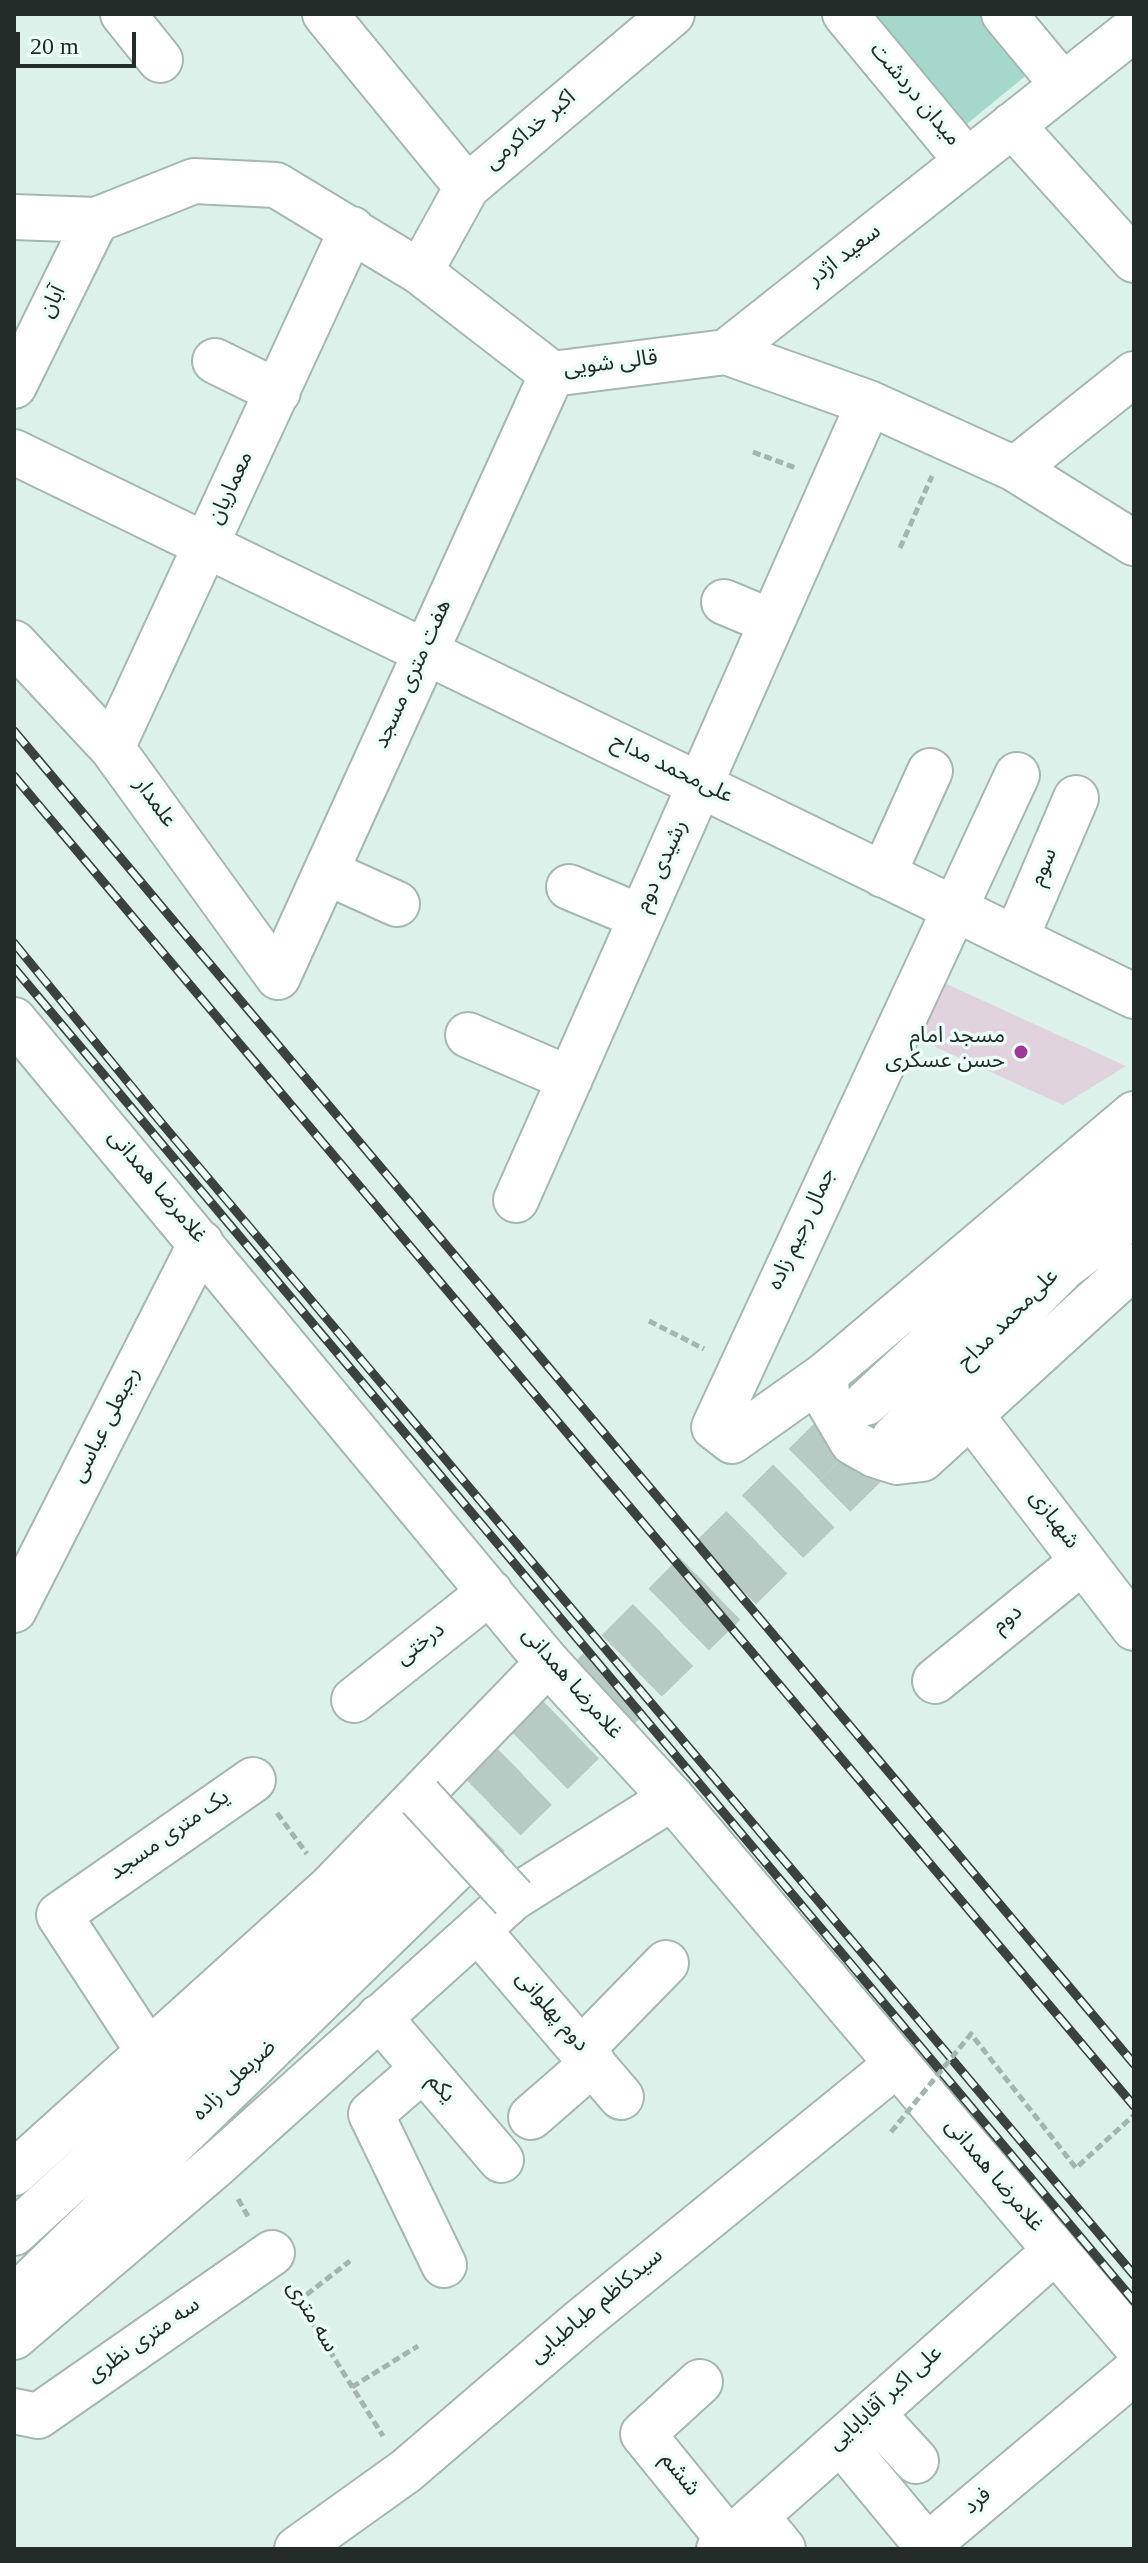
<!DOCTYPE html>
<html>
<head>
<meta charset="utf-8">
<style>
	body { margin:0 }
	#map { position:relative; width:1148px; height:2563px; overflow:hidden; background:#ddf1eb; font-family:Georgia,serif }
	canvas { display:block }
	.frame { position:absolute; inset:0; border:16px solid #242c29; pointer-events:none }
	.scale { position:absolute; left:16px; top:32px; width:120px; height:36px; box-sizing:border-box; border:4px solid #242c29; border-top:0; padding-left:10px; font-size:24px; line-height:28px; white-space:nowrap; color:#242c29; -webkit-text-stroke:6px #ebfef8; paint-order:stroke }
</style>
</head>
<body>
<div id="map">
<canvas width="1148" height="2563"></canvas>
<div class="frame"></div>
<div class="scale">20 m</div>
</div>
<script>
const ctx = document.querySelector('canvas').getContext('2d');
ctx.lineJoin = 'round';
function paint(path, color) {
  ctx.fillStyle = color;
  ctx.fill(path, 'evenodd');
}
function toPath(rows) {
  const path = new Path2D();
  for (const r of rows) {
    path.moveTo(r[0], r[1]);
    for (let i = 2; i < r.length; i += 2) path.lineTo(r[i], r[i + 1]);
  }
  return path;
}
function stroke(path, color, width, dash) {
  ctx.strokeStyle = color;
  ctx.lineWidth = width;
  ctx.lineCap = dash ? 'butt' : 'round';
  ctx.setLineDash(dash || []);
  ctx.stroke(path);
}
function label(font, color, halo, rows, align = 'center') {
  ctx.font = font + ' Georgia,"Noto Sans Arabic",serif';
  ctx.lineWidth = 7;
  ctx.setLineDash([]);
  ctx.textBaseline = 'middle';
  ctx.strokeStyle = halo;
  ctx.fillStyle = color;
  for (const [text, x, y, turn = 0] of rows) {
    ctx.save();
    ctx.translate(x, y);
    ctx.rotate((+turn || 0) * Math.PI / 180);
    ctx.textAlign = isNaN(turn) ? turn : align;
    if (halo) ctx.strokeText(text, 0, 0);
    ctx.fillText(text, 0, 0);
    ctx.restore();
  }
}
const green = toPath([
	[867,14,980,14,1029,73,962,128]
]);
const building = toPath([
	[940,981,1126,1066,1063,1105,916,1038]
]);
const secondaryTunnel = toPath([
	[430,1837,866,1403],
	[458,1866,894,1438]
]);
const path = toPath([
	[753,452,796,468],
	[900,548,932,476],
	[649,1321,704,1349],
	[277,1813,307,1854],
	[238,2199,249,2218],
	[291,2289,383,2436],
	[297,2302,350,2261],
	[352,2387,418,2346]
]);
const minor = toPath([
	[123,14,160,60],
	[325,14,467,187],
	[845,14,967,161],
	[1004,14,1063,85],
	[1012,125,1134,260],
	[14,217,96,220,194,181,276,185,420,272,552,374,726,352,869,403,1015,469,1134,543],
	[420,272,467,187,672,14],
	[726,352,1134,29],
	[215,361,278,392],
	[14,386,96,220],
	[14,452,1134,996],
	[1015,469,1134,374],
	[724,602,772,622],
	[14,643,112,748,278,977,552,374],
	[112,748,352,229],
	[326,872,397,904],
	[883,875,930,771],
	[569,887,641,917],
	[1016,938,1076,798],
	[14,1020,548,1663,672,1798],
	[468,1035,570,1079],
	[516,1200,869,403],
	[825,1375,732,1441,714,1427,1017,775],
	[970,1414,1134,1628],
	[14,1610,201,1243],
	[935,1681,1083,1561],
	[354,1700,490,1592],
	[478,1930,621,2097],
	[379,2017,501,2160],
	[582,2049,666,1963],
	[148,2051,59,1915,253,1780],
	[422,2070,371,2114,444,2265],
	[531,2117,593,2063],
	[700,2382,643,2434,729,2540],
	[14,2411,38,2416,272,2253],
	[873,2414,916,2461],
	[841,2442,927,2546,1134,2372],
	[756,2516,783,2549],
	[297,2549,406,2471,581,2321,897,2064],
	[719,2549,1055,2251]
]);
const tertiary = toPath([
	[672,1798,1134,2343]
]);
const secondary = toPath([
	[1134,1114,825,1375,828,1401,852,1442,875,1455,897,1462,922,1459,1134,1266],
	[866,1403,1037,1244,1134,1165],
	[894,1438,1064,1267,1134,1214],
	[14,2173,331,1887,548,1663],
	[14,2233,309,1964,430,1837],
	[14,2298,458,1866],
	[14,2337,216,2165,513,1898,672,1798]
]);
const rail = toPath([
	[14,731,1134,2064],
	[14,776,1134,2106],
	[14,943,159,1120,1134,2275],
	[14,968,1134,2301]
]);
const pathBridge = toPath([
	[891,2132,971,2034,1076,2168,1134,2115]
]);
const secondaryBridge = toPath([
	[420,1797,513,1898]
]);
const markers = [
	[1021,1052,8,"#a03799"]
];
const streetNames = [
	["میدان دردشت",913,96,50],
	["اکبر خداکرمی",532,132,-40],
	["سعید اژدر",846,257,-38],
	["آبان",55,303,-64],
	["قالی شویی",611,366,-7],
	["معماریان",233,489,-65],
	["هفت متری مسجد",415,675,-66],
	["علی‌محمد مداح",671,771,26],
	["علمدار",153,804,54],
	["رشیدی دوم",664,867,-66],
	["سوم",1046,868,-67],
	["غلامرضا همدانی",155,1188,50],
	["جمال رحیم زاده",804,1230,-65],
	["علی‌محمد مداح",1010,1321,-45],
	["رجبعلی عباسی",108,1426,-63],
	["شهبازی",1052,1521,53],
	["دوم",1009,1621,-39],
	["درختی",422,1646,-38],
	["غلامرضا همدانی",570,1685,49],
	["یک متری مسجد",171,1837,-35],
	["دوم پهلوانی",550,2013,49],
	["ضربعلی زاده",236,2082,-44],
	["یکم",439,2090,48],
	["غلامرضا همدانی",992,2177,50],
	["سیدکاظم طباطبایی",598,2308,-40],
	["سه متری",310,2318,59],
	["سه متری نظری",145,2342,-35],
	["علی اکبر آقابابایی",887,2400,-42],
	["ششم",678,2476,51],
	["فرد",979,2503,-40]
];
const poiNames = [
	["مسجد امام",1005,1039],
	["حسن عسکری",1005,1064]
];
paint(green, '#a5d8ca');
paint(building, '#e0d3de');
stroke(secondaryTunnel, '#b8cac4', 44, [44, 22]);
stroke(minor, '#a5b7b1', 48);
stroke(tertiary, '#a5b7b1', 48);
stroke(secondary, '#a5b7b1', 48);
stroke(path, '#a4b5b0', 5, [8, 4]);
stroke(minor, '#fff', 44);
stroke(tertiary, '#fff', 44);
stroke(secondary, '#fff', 44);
stroke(rail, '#39423f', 9);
stroke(rail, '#ebfef8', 6, [18]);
stroke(secondaryBridge, '#a5b7b1', 48, []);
stroke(pathBridge, '#a4b5b0', 5, [8, 4]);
stroke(secondaryBridge, '#fff', 44);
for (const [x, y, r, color] of markers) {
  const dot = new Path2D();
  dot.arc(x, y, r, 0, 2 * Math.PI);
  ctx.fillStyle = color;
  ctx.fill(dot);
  stroke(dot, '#ebfef8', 3);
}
label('22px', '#242c29', '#ebfef8', streetNames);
label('22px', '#242c29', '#ebfef8', poiNames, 'right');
</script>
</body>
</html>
